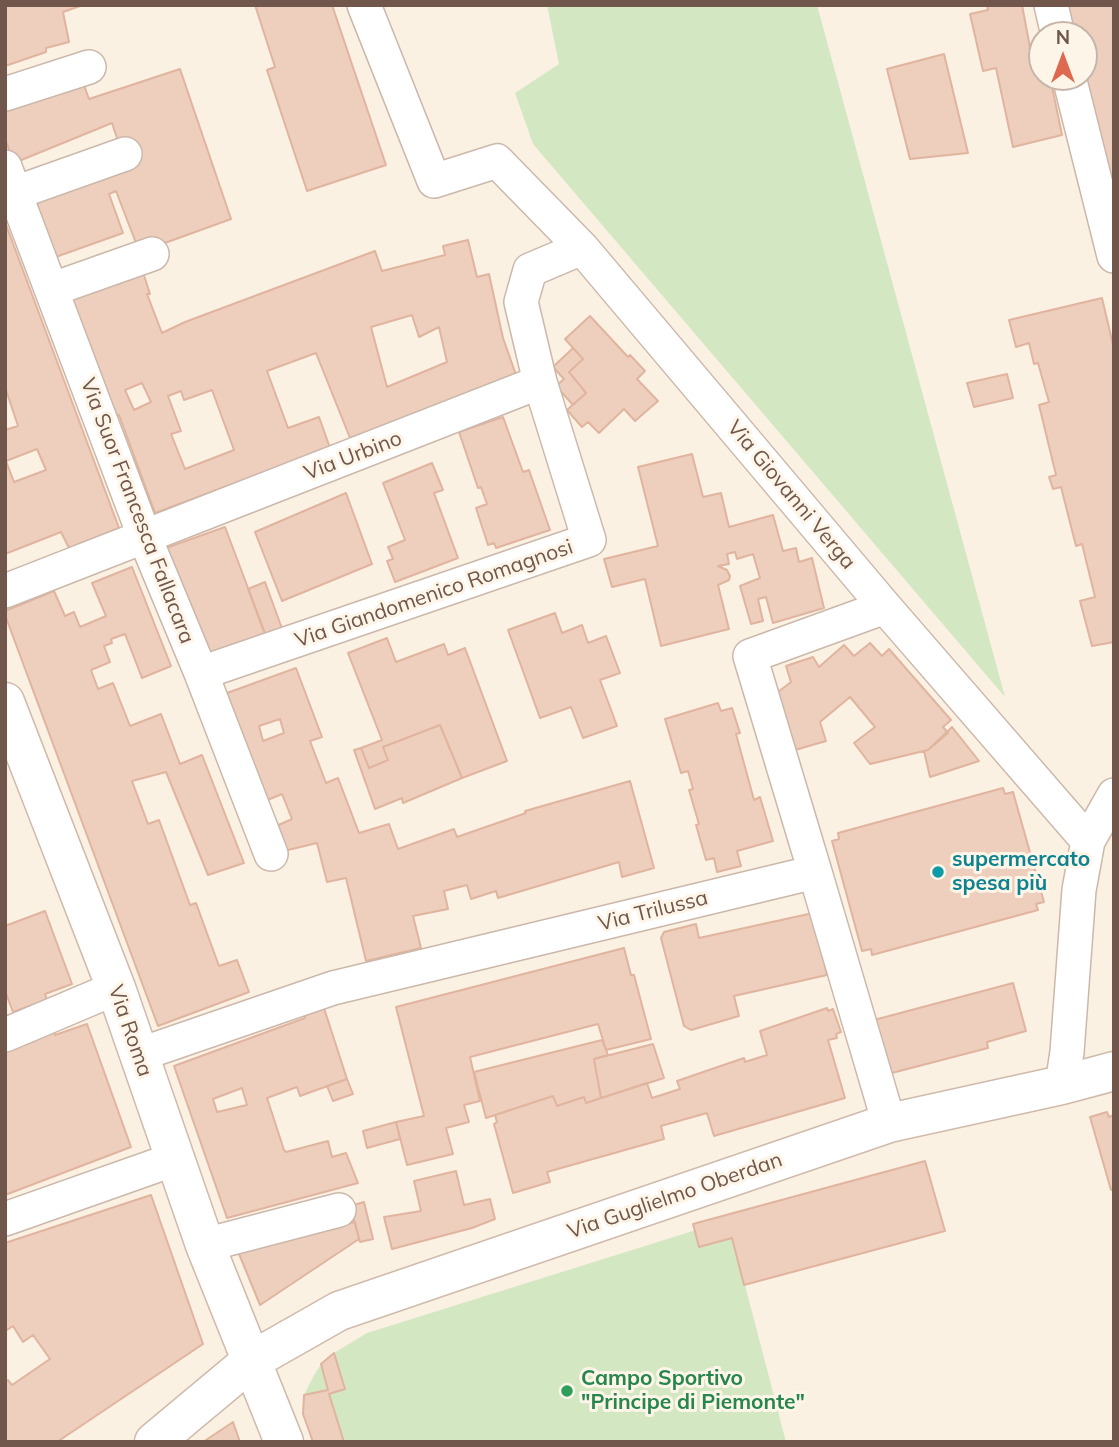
<!DOCTYPE html>
<html>
<head>
<meta charset="utf-8">
<style>
	body { margin:0 }
	#map { position:relative; width:1119px; height:1447px; overflow:hidden; background:#fbf1e3; font-family:Mulish,sans-serif }
	canvas { display:block }
	.frame { position:absolute; inset:0; border:7px solid #71574b; pointer-events:none }
	.north { position:absolute; left:1028px; top:21px; width:70px; height:70px; box-sizing:border-box; background:#fef5e9; border:2px solid #c6b6aa; border-radius:50%; rotate:0deg; font-size:19px; font-weight:700; line-height:28px; text-align:center; color:#71574b }
	.north::after { content:''; display:block; margin:auto; width:24px; height:32px; background:#dd6950; clip-path:polygon(50% 0,100% 100%,50% 72%,0 100%) }
</style>
</head>
<body>
<div id="map">
<canvas width="1119" height="1447"></canvas>
<div class="frame"></div>
<div class="north">N</div>
</div>
<script>
const ctx = document.querySelector('canvas').getContext('2d');
ctx.lineJoin = 'round';
function paint(path, color) {
  ctx.fillStyle = color;
  ctx.fill(path, 'evenodd');
}
function toPath(rows) {
  const path = new Path2D();
  for (const r of rows) {
    path.moveTo(r[0], r[1]);
    for (let i = 2; i < r.length; i += 2) path.lineTo(r[i], r[i + 1]);
  }
  return path;
}
function stroke(path, color, width, dash) {
  ctx.strokeStyle = color;
  ctx.lineWidth = width;
  ctx.lineCap = dash ? 'butt' : 'round';
  ctx.setLineDash(dash || []);
  ctx.stroke(path);
}
function label(font, color, halo, rows, align = 'center') {
  ctx.font = font + ' Mulish,sans-serif';
  ctx.lineWidth = 6;
  ctx.setLineDash([]);
  ctx.textBaseline = 'middle';
  ctx.strokeStyle = halo;
  ctx.fillStyle = color;
  for (const [text, x, y, turn = 0] of rows) {
    ctx.save();
    ctx.translate(x, y);
    ctx.rotate((+turn || 0) * Math.PI / 180);
    ctx.textAlign = isNaN(turn) ? turn : align;
    if (halo) ctx.strokeText(text, 0, 0);
    ctx.fillText(text, 0, 0);
    ctx.restore();
  }
}
const green = toPath([
	[547,5,817,5,1005,697,533,144,515,93,559,64],
	[728,1220,786,1442,313,1442,303,1414,304,1395,313,1377,321,1364,334,1353,367,1333]
]);
const building = toPath([
	[5,5,83,5,63,12,69,42,46,48,46,52,5,66,5,5],
	[255,5,332,5,386,165,307,191,267,70,275,67,255,5],
	[987,5,1022,5,1032,58,1042,55,1042,77,1050,77,1062,135,1013,147,996,68,983,71,970,14,988,10,987,5],
	[1068,5,1114,5,1114,192,1084,70,1084,35,1075,35,1068,5],
	[944,54,968,153,910,159,887,69,944,54],
	[76,63,89,99,180,69,231,219,140,252,139,260,150,294,147,294,162,333,185,322,375,251,382,271,445,255,443,246,468,240,477,277,489,274,503,338,515,372,515,377,350,438,316,353,267,371,288,428,319,417,330,448,155,513,119,415,110,419,56,274,136,243,116,191,109,194,123,233,50,259,22,186,120,147,112,123,14,163,5,139,5,90,76,63],
	[412,315,419,337,439,327,447,362,387,387,371,327,412,315],
	[142,383,151,402,134,410,125,390,142,383],
	[212,390,234,450,185,469,171,434,181,431,168,396,181,391,184,400,212,390],
	[5,222,119,528,69,548,61,532,5,554,5,430,18,426,5,387,5,222],
	[37,449,46,470,14,482,6,461,37,449],
	[1102,298,1114,349,1114,642,1092,646,1080,601,1095,597,1082,544,1076,546,1061,487,1053,489,1049,477,1056,475,1039,405,1049,402,1038,363,1034,364,1029,343,1016,347,1009,320,1102,298],
	[590,316,628,357,630,355,645,371,637,379,658,401,635,421,624,409,599,433,588,422,582,427,567,410,586,393,569,372,583,359,565,339,590,316],
	[573,348,583,359,569,372,586,393,573,405,556,386,564,379,553,367,573,348],
	[1007,374,1013,398,974,407,967,383,1007,374],
	[503,417,523,472,529,470,550,530,496,548,494,543,488,545,476,508,487,504,481,487,478,488,459,432,503,417],
	[692,454,703,497,721,493,729,527,773,515,783,551,796,548,799,562,812,558,824,608,773,623,766,597,758,599,763,621,751,624,740,586,760,578,753,554,737,559,735,552,727,554,729,564,718,566,727,570,730,576,729,580,718,585,729,629,661,646,645,579,612,587,604,559,658,546,638,467,692,454],
	[432,463,443,490,434,493,458,558,395,582,387,561,393,559,388,547,405,540,383,483,432,463],
	[346,493,372,564,282,601,255,532,346,493],
	[225,527,268,641,210,664,166,548,225,527],
	[132,567,171,666,142,678,125,634,111,639,112,643,104,646,110,662,91,670,98,689,113,683,130,726,161,714,180,764,202,755,244,863,208,875,166,772,132,781,148,824,159,820,190,905,196,903,219,966,237,960,249,992,158,1026,5,615,5,611,54,591,65,616,74,612,80,627,106,616,92,583,132,567],
	[265,582,284,634,267,640,248,589,265,582],
	[555,613,562,633,582,625,588,643,606,636,620,673,600,680,617,726,583,738,571,707,540,718,508,630,555,613],
	[387,638,396,662,444,644,448,655,465,648,507,761,462,778,440,725,383,747,388,760,369,768,361,748,382,740,348,653,387,638],
	[870,643,882,656,889,649,951,720,943,727,948,733,928,750,870,764,854,743,875,727,850,697,820,722,826,741,795,750,778,692,791,682,786,666,813,657,819,667,844,645,854,656,870,643],
	[296,668,322,737,310,741,326,783,338,778,359,833,389,824,398,849,454,829,457,837,526,813,525,811,630,781,654,868,622,877,619,862,498,898,496,891,471,899,467,885,444,891,448,909,413,916,421,948,366,961,346,878,327,882,317,843,284,851,274,827,292,819,282,794,265,801,227,693,296,668],
	[280,719,284,733,263,741,259,726,280,719],
	[718,703,721,711,732,708,740,733,736,734,754,800,760,797,773,841,737,851,741,866,717,872,714,858,706,860,696,825,699,824,689,790,693,789,688,771,681,773,665,719,718,703],
	[440,725,462,778,403,803,402,798,375,809,354,750,361,748,369,768,388,760,383,747,440,725],
	[952,727,979,761,930,777,924,751,928,750,952,727],
	[1003,788,1005,794,1013,792,1044,902,1036,904,1038,910,872,955,871,949,862,951,832,841,839,839,838,833,1003,788],
	[45,911,72,984,45,994,47,1000,13,1012,5,991,5,926,45,911],
	[813,913,827,975,734,996,739,1016,691,1030,684,1026,661,938,664,932,696,924,699,938,813,913],
	[624,948,631,975,634,975,651,1039,606,1050,598,1024,470,1057,480,1101,464,1105,469,1122,446,1128,453,1154,407,1165,396,1122,424,1116,396,1007,624,948],
	[1013,983,1026,1031,987,1042,988,1048,888,1074,874,1020,1013,983],
	[323,1005,347,1079,300,1096,297,1087,267,1098,284,1150,286,1152,328,1141,332,1157,346,1153,358,1183,227,1218,174,1066,305,1018,306,1011,323,1005],
	[242,1088,247,1105,217,1112,213,1099,242,1088],
	[827,1008,828,1011,833,1009,841,1032,836,1034,837,1038,828,1040,845,1098,714,1136,707,1113,661,1126,664,1139,547,1172,550,1182,513,1193,494,1124,497,1122,495,1115,553,1096,557,1106,584,1097,586,1103,647,1083,652,1098,680,1089,677,1081,744,1058,745,1062,767,1055,760,1031,827,1008],
	[87,1024,131,1147,5,1195,5,1052,37,1040,35,1035,53,1028,55,1035,87,1024],
	[602,1040,608,1055,594,1059,601,1098,586,1103,584,1097,557,1106,553,1096,486,1118,474,1072,602,1040],
	[653,1044,664,1078,601,1098,594,1059,653,1044],
	[347,1079,353,1094,333,1101,327,1086,347,1079],
	[1107,1112,1109,1117,1114,1115,1114,1189,1111,1190,1090,1117,1107,1112],
	[396,1122,400,1139,367,1148,363,1131,396,1122],
	[925,1161,945,1231,744,1285,732,1238,699,1247,693,1224,925,1161],
	[456,1171,464,1205,490,1199,495,1219,472,1228,392,1249,384,1217,421,1211,414,1181,456,1171],
	[151,1195,203,1344,57,1442,5,1442,5,1382,8,1380,12,1385,50,1359,33,1335,23,1342,13,1326,7,1330,5,1327,5,1243,151,1195],
	[364,1202,373,1239,360,1242,350,1206,364,1202],
	[355,1222,359,1239,260,1305,237,1249,355,1222],
	[334,1353,345,1389,329,1394,344,1442,313,1442,303,1414,304,1395,328,1390,321,1364,334,1353],
	[233,1422,240,1442,203,1442,233,1422]
]);
const street = toPath([
	[364,5,434,181,497,161,582,248,885,607,1088,841,1079,890,1067,1052,1062,1085],
	[1051,5,1058,35],
	[1069,77,1114,256],
	[5,94,89,67],
	[5,167,145,538,201,673,271,854],
	[15,193,125,154],
	[53,289,152,254],
	[5,591,540,382,521,302,530,270,582,248],
	[201,673,589,540,540,382],
	[1088,841,1114,795],
	[815,872,889,1123],
	[5,1035,116,988],
	[138,1055,333,988,815,872,750,656,885,607],
	[5,1219,175,1159],
	[205,1245,339,1210]
]);
const secondary = toPath([
	[5,702,116,988,205,1245,284,1442],
	[154,1442,251,1361,339,1311,889,1123,1062,1085,1114,1071]
]);
const markers = [
	[938,872,7,"#0f9aa8"],
	[567,1391,7,"#2e9e5b"]
];
const streetNames = [
	["Via Urbino",353,456,-21],
	["Via Giovanni Verga",791,495,50],
	["Via Suor Francesca Fallacara",137,511,69],
	["Via Giandomenico Romagnosi",434,594,-19],
	["Via Trilussa",653,911,-14],
	["Via Roma",130,1031,71],
	["Via Guglielmo Oberdan",675,1196,-19]
];
const cultureNames = [
	["supermercato",952,860],
	["spesa più",952,884]
];
const leisureNames = [
	["Campo Sportivo",581,1379],
	["\"Principe di Piemonte\"",581,1403]
];
paint(green, '#d3e7c3');
paint(building, '#eecebd');
stroke(building, '#e0b49e', 2);
stroke(street, '#cbb8ab', 36);
stroke(secondary, '#d0baab', 41);
stroke(street, '#fff', 33);
stroke(secondary, '#fff', 38);
for (const [x, y, r, color] of markers) {
  const dot = new Path2D();
  dot.arc(x, y, r, 0, 2 * Math.PI);
  ctx.fillStyle = color;
  ctx.fill(dot);
  stroke(dot, '#fef5e9', 2.5);
}
label('21px', '#71574b', '#fef5e9', streetNames);
label('bold 21px', '#0d838f', '#fef5e9', cultureNames, 'left');
label('bold 21px', '#27864d', '#fef5e9', leisureNames, 'left');
</script>
</body>
</html>
